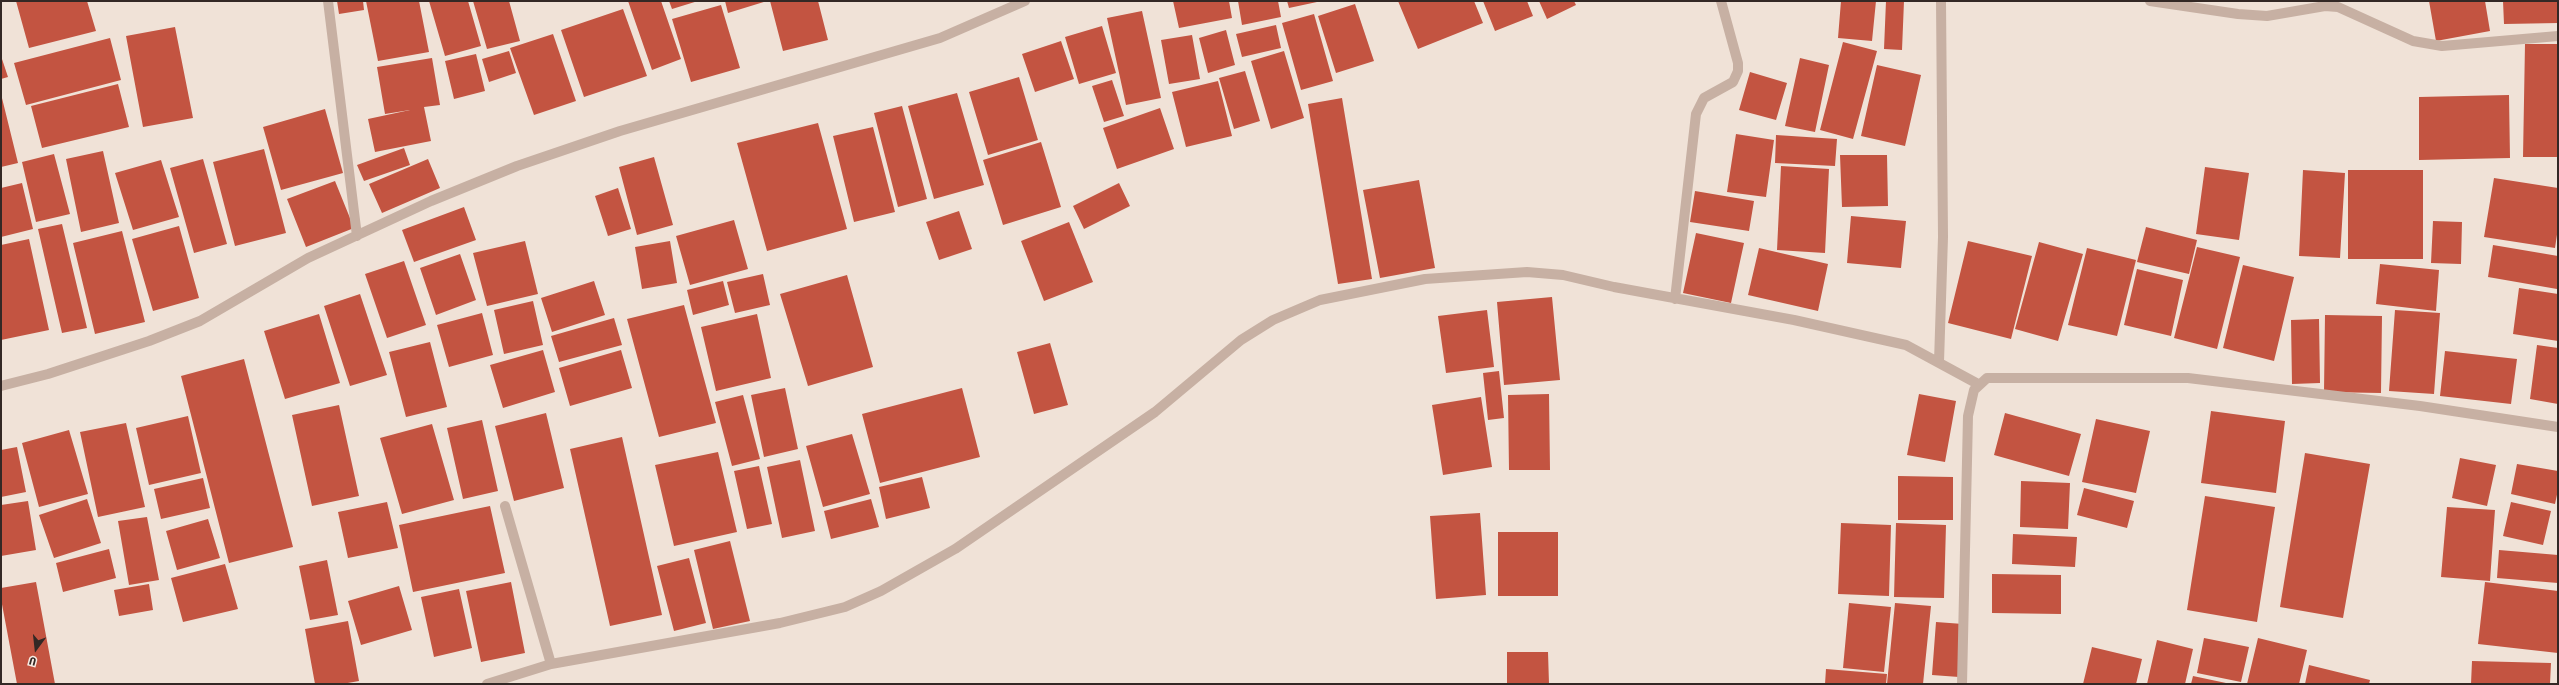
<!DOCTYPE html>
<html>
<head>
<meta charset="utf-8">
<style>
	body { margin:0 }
	#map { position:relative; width:2559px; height:685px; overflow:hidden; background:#f0e2d7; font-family:"Fira Sans Condensed",sans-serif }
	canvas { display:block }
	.frame { position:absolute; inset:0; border:2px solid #332825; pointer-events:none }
	.north { position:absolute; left:16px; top:629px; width:40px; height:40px; -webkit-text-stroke:3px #f8ece3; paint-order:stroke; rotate:195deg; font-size:11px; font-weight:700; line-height:16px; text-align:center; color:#332825 }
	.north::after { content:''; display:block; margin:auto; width:14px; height:18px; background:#332825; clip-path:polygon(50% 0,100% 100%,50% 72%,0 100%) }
</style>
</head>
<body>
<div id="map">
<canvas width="2559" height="685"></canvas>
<div class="frame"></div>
<div class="north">U</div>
</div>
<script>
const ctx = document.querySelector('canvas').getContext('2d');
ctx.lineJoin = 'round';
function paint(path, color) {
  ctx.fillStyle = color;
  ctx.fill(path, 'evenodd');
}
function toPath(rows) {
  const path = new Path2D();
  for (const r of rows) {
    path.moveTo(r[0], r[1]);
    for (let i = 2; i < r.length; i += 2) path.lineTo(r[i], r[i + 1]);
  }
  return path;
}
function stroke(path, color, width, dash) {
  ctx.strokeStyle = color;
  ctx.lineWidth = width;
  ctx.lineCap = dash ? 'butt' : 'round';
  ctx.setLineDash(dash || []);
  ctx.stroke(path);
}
const building = toPath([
	[16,1,87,1,96,31,29,48],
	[337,1,363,1,364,10,339,14],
	[366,1,419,1,429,52,378,61],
	[429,1,468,1,481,46,445,56],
	[473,1,509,1,520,41,487,49],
	[628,1,661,1,681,59,652,70],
	[669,1,698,1,672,9],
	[725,1,767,1,728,13],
	[770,1,818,1,828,40,783,51],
	[1173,1,1229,1,1232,18,1179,28],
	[1238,1,1278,1,1281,17,1242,25],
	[1287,1,1317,1,1317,2,1289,8],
	[1398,1,1474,1,1483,23,1418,49],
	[1483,1,1527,1,1533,16,1495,31],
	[1539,1,1574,1,1576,5,1547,19],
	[1841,1,1876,1,1872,41,1838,38],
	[1886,1,1904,1,1902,50,1884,49],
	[2429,1,2485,1,2490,31,2436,41],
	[2503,1,2558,1,2558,23,2504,24],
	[1355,4,1374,61,1336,73,1318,16],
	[721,5,740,68,691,82,672,19],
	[623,9,647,76,584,97,561,30],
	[1142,11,1161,98,1126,105,1107,18],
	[1314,14,1333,81,1301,90,1282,23],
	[1276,25,1281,48,1242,57,1236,34],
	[1102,26,1116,73,1079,84,1065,37],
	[175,27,193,118,143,127,126,36],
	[1226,30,1235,65,1208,73,1199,38],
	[553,34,576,101,534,115,510,48],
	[1192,35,1200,79,1169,84,1161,40],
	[110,38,121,80,26,105,14,63],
	[1061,41,1074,79,1035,92,1022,54],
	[1843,42,1877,51,1853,139,1820,130],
	[2525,44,2558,44,2558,157,2523,157],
	[509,51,516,73,489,82,482,59],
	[1284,51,1304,118,1271,129,1251,61],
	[476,54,485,91,454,99,445,61],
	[1,56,8,77,1,79],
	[432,58,440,105,424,107,431,141,375,152,368,119,410,110,385,114,377,67],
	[1800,58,1829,65,1815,132,1785,126],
	[1877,65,1921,75,1905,146,1861,136],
	[1245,71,1260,121,1234,129,1219,78],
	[1750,72,1787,83,1776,120,1739,110],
	[1019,77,1038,140,988,155,969,92],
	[1112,80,1124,116,1104,122,1092,86],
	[1218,81,1232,136,1186,147,1172,92],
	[118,84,129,127,42,148,31,106],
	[957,93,984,185,934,199,908,106],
	[1,94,18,163,1,167],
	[2509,95,2510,158,2419,160,2419,97],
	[1342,98,1372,279,1338,284,1308,104],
	[902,106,927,199,898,207,874,113],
	[1160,108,1174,149,1117,169,1103,128],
	[325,109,343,173,281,190,263,127],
	[818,123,847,229,767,251,737,143],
	[873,127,895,212,854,222,833,136],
	[1736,134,1774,140,1766,197,1727,192],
	[1776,135,1837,139,1835,166,1775,163],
	[1041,142,1061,207,1003,225,983,160],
	[404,148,410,165,364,181,357,165],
	[264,149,286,233,235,246,213,162],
	[103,151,119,223,81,232,66,159],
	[54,154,70,214,36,222,22,162],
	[1840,155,1887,155,1888,206,1842,207],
	[654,157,673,225,637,235,619,167],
	[203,159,227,244,194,253,170,168],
	[428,159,440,188,382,213,369,184],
	[161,160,179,217,133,230,115,173],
	[1781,166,1829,169,1825,253,1777,250],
	[2205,167,2249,173,2239,240,2196,234],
	[2303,170,2345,173,2340,258,2299,256],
	[2348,170,2423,170,2423,259,2348,259],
	[2494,178,2558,188,2558,228,2555,248,2484,237],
	[1419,180,1435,268,1380,278,1363,190],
	[335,181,354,228,306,247,287,199],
	[22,183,33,229,1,237,1,188],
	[1119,183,1130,206,1084,229,1073,206],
	[618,188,631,229,608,236,595,196],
	[1695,191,1754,201,1749,231,1690,222],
	[464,207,476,240,414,262,402,230],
	[959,211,972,249,939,260,926,222],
	[1851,216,1906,221,1901,268,1847,263],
	[734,220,748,269,690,285,676,236],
	[2433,221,2462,222,2461,264,2431,263],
	[1069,222,1093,282,1044,301,1021,241],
	[62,224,87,328,62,333,38,229],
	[179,226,199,298,153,311,132,239],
	[2146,227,2197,240,2189,274,2137,262],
	[122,231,145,322,95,334,73,243],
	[1696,233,1744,243,1731,303,1683,293],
	[29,239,49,330,1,340,1,245],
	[525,241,538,294,487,306,473,253],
	[670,241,677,283,642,289,635,247],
	[1968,241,2032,256,2011,339,1948,323],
	[2039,242,2083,254,2058,341,2015,329],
	[2493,245,2558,256,2557,289,2488,277],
	[2197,247,2240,257,2217,349,2174,338],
	[1759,248,1828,264,1818,311,1748,295],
	[2087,248,2136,260,2117,336,2068,325],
	[460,254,476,300,436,315,420,268],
	[404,261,426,325,387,338,365,274],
	[2380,264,2439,270,2436,311,2376,304],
	[2243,265,2294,277,2274,361,2223,348],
	[2137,269,2183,280,2171,336,2124,325],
	[763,274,770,305,735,313,727,282],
	[847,275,873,367,808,386,780,294],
	[594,281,605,315,552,332,541,298],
	[723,281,729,305,693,315,687,290],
	[2519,288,2558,294,2558,341,2513,334],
	[360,294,387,375,350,386,324,306],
	[1552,297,1560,380,1504,385,1497,302],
	[533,301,543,345,504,354,494,310],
	[684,305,716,423,659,437,627,319],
	[1487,310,1494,367,1446,373,1438,316],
	[2395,310,2440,313,2434,394,2389,391],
	[482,313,493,355,449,367,437,325],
	[319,314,340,383,285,399,264,331],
	[757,314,771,378,716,391,701,327],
	[2325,315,2382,316,2381,393,2324,392],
	[614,318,622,345,559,362,551,336],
	[2319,319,2320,383,2292,384,2291,320],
	[430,342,447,407,406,417,389,352],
	[1050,343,1068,405,1034,414,1017,352],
	[2537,345,2558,348,2558,404,2530,399],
	[543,350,555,392,503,408,490,365],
	[621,350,632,388,570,406,559,368],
	[2445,351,2517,359,2511,404,2440,396],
	[244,359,293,547,229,563,181,376],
	[1499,371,1504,418,1488,420,1483,373],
	[785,388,798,449,764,457,751,395],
	[962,388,980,457,880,483,862,414],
	[1549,394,1550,470,1509,470,1508,395],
	[1919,394,1956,401,1945,462,1907,455],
	[743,395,760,459,732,466,715,402],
	[1481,397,1492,467,1443,475,1432,405],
	[339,405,359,496,312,506,292,415],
	[2211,411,2285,421,2276,493,2201,483],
	[546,413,564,488,514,501,495,426],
	[2005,413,2081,434,2069,476,1994,455],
	[188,416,201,473,149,485,136,428],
	[2096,419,2150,431,2136,493,2082,482],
	[482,420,498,491,463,499,447,428],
	[126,423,145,507,98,517,80,432],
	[432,424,454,500,402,514,380,438],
	[69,430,88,494,39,507,22,443],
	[852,434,870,494,823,507,806,446],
	[622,437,662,615,610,626,570,449],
	[17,447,26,492,1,497,1,450],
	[718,452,737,532,674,546,655,465],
	[2305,453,2370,464,2343,618,2280,607],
	[2460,458,2496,465,2487,506,2452,498],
	[800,460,815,531,782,538,767,467],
	[2517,464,2558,471,2558,490,2555,504,2511,494],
	[759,466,772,524,747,529,734,471],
	[1898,476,1953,477,1953,520,1898,520],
	[922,477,930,508,886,519,879,487],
	[203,478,210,508,161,519,154,489],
	[2021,481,2070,483,2068,529,2020,527],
	[2084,488,2134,501,2127,528,2077,515],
	[2205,496,2275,507,2257,622,2187,610],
	[87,499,101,543,54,558,39,515],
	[871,499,879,527,831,539,824,511],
	[28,501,36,550,1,556,1,505],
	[387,502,398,548,348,558,338,512],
	[2511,502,2551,511,2543,545,2503,536],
	[490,506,505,573,413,592,399,525],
	[2447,507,2495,510,2490,581,2441,577],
	[1480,513,1486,595,1436,599,1430,516],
	[147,517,159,580,129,585,118,521],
	[208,519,220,558,177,570,166,531],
	[1841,523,1891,525,1889,596,1838,594],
	[1896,523,1946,525,1944,598,1894,597],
	[1498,532,1558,532,1558,596,1498,596],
	[2013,534,2077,537,2075,567,2012,564],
	[730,541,750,621,713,629,694,550],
	[109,549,116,578,63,592,56,563],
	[2499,550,2558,555,2558,583,2497,578],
	[689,558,706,623,674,631,657,566],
	[327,560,338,615,310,620,299,566],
	[225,564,238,609,183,622,171,578],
	[1992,574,2061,575,2061,614,1992,613],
	[36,582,55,684,17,684,1,599,1,588],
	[511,582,525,653,481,662,466,591],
	[2485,582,2558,591,2558,653,2478,644],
	[149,584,153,610,119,616,114,590],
	[399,586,412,630,361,645,348,601],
	[459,589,472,648,434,657,421,597],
	[1849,603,1891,607,1884,672,1843,668],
	[1895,603,1931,606,1923,684,1887,684],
	[348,621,359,681,342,684,315,684,305,629],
	[1936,622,1963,624,1959,677,1932,675],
	[2204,638,2249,647,2241,682,2197,673],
	[2258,638,2307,650,2299,684,2247,684],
	[2157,640,2193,649,2185,684,2147,684],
	[2092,647,2142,659,2136,684,2083,684],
	[1507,652,1548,652,1549,684,1507,684],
	[2472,661,2551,663,2550,684,2471,684],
	[2309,665,2370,680,2369,684,2305,684],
	[1826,669,1887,674,1886,684,1825,684],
	[2193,676,2226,683,2226,684,2191,684]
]);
const minor = toPath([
	[328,1,357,236],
	[2150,1,2238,14,2267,16,2325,6,2338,7,2413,41,2442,46,2558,36],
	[1675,299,1696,114,1704,98,1733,82,1738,71,1738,63,1721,1],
	[1939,362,1943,237,1941,1],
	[1,386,48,374,149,341,200,321,308,258,431,201,517,166,620,131,940,38,1025,1],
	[505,506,551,664],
	[487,684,551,664,780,623,845,607,881,591,955,549,1155,412,1241,340,1273,320,1320,300,1425,279,1527,272,1563,275,1614,287,1794,320,1906,345,1978,384],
	[1962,684,1968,416,1974,390,1987,378,2188,378,2420,406,2558,427]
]);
paint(building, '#c35441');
stroke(minor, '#c7b0a3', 10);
</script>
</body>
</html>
